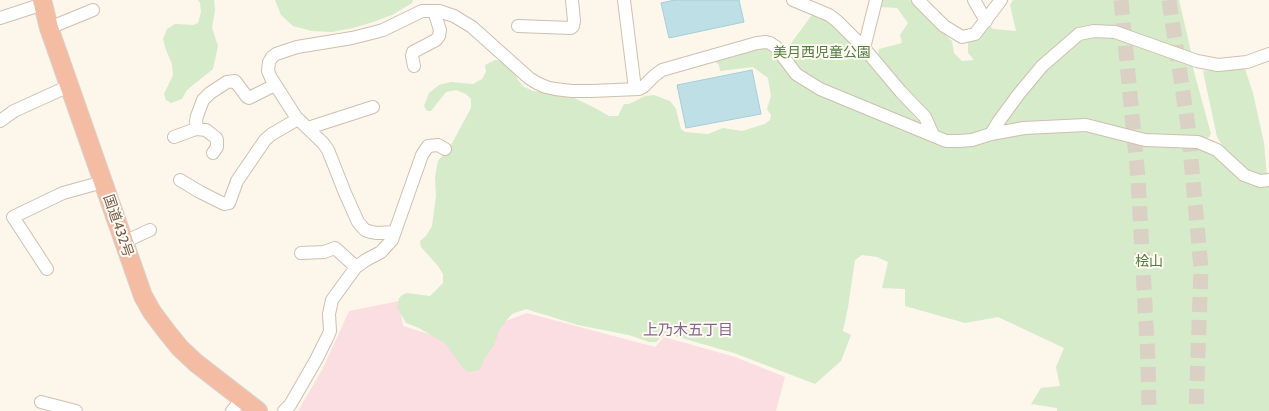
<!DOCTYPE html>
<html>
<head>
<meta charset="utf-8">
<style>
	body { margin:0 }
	canvas { display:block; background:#fcf6eb }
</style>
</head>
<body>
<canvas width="1269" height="411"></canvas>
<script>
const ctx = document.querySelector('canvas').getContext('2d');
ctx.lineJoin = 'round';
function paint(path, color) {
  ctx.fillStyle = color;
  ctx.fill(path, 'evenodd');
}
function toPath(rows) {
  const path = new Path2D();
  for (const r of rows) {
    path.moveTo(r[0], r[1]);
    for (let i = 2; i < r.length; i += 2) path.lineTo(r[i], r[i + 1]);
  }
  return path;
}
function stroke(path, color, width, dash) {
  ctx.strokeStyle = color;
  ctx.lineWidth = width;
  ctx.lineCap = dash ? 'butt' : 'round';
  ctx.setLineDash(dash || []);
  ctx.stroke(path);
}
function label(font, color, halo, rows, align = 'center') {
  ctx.font = font + ' Cabin,"Noto Sans JP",sans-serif';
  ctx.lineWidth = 4;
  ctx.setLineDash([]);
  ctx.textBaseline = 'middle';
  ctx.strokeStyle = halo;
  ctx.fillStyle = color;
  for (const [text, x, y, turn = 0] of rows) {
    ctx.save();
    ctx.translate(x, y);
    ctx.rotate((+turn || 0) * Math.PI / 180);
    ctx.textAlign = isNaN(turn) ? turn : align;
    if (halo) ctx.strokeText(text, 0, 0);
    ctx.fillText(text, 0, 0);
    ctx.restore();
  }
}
const medical = toPath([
	[399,301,403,326,452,341,527,313,655,347,664,337,735,357,785,377,776,411,298,411,323,368,349,311]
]);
const green = toPath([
	[198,0,214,0,215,10,212,28,218,46,213,69,187,90,182,99,171,103,166,100,164,94,173,75,172,64,166,50,163,39,167,29,175,24,193,25,198,23,201,12,200,3],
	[275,0,413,0,412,3,392,15,373,22,353,28,332,32,312,31,293,26,281,15],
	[881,0,910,0,941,31,952,41,954,53,962,61,974,60,968,53,968,40,988,24,993,29,1016,31,1010,5,1013,0,1179,0,1192,56,1193,68,1211,134,1208,138,1168,138,1140,134,1092,121,977,135,947,137,938,132,878,59,879,49,902,43,900,35,908,23,897,8,880,7],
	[814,12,835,24,920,120,919,124,906,122,804,75,784,53],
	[764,45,770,47,794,77,931,141,1011,133,1086,128,1198,143,1243,175,1269,180,1269,411,1057,411,1057,408,1031,404,1041,388,1060,386,1056,367,1064,348,998,317,965,323,905,306,905,289,882,288,888,262,877,257,862,255,855,260,848,307,843,331,851,335,841,361,815,384,734,353,671,335,666,334,656,342,649,342,629,335,578,325,526,309,512,314,500,328,494,345,484,359,480,370,468,372,462,367,446,344,419,328,406,323,397,307,399,298,402,295,407,293,430,296,443,283,443,274,438,266,421,247,420,241,426,236,432,226,436,196,435,177,438,161,450,147,471,108,471,99,466,94,456,90,446,92,431,111,427,111,424,106,429,93,439,85,451,82,473,84,482,79,486,72,485,65,495,60,502,61,514,71,518,80,524,87,533,91,570,96,595,108,609,116,618,116,624,104,629,104,645,96,654,95,670,101,676,109,681,129,685,132,708,134,723,128,742,131,765,124,770,120,771,115,767,109,771,96,768,78,753,67,720,71,719,65,714,61],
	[1244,66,1253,93,1264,143,1267,176,1258,177,1235,161,1226,151,1217,137,1203,71]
]);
const water = toPath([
	[675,0,739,0,744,22,669,38,661,3,675,0],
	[752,70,761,114,686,128,677,85,752,70]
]);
const majorTunnel = toPath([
	[1121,0,1138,178,1148,360,1149,411],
	[1169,0,1188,126,1201,268,1196,411]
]);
const minor = toPath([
	[624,0,635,89],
	[793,0,829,15,837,21,864,48,901,92,925,117,933,135],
	[918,0,944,26,962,37,975,34,1001,0],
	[974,0,986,21],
	[0,18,43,4],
	[518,26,571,28,573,26,574,21,572,0],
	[49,28,93,10],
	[864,48,876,0],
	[414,66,412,56,413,52,436,40,439,36,440,30,434,11],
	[0,121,14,111,69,86],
	[308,128,373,107],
	[197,129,196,121,197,116,203,100,210,93,227,82,235,81,247,97,249,98,275,85],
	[991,134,1024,128,1086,125,1145,140,1198,142,1217,150,1244,175,1260,181,1269,180],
	[174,137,193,130,197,129,206,130,216,138,217,140,217,147,213,153],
	[180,180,200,192,224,204,229,203,237,181,265,140,272,134,298,119],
	[395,232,377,233,371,232,365,230,358,222,345,193,328,150,323,143,296,117,271,78,268,71,269,62,272,57,276,54,297,47,352,38,372,33,383,30,422,11,439,11,454,16,472,27,529,78,537,83,546,87,555,89,572,91,591,91,639,89,643,87,654,76,662,70,757,43,766,42,770,43,776,47,796,74,820,89,946,141,959,141,972,140,991,134,999,121,1018,95,1042,66,1079,34,1094,31,1115,32,1197,61,1218,65,1247,62,1269,54],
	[124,242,150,230],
	[301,253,324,252,335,248,356,267],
	[47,269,13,217,63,193,103,182],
	[41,402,76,411],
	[232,411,242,399],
	[284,411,290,405,316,360,328,336,330,331,329,314,332,300,356,267,366,260,381,252,392,240,422,155,428,146,438,145,445,149]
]);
const highway = toPath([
	[42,0,49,28,143,296,152,312,167,332,180,348,196,363,258,411]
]);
const parkNames = [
	["美月西児童公園",822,53],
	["桧山",1149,262]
];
const streetNames = [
	["国道432号",118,226,71]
];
const neighbourhoodNames = [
	["上乃木五丁目",688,331]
];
paint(medical, '#fadee1');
paint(green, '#d5ebc9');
paint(water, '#bfdfe6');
stroke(water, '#a5ced8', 1);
stroke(majorTunnel, '#dbd0c4', 15, [15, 8]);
stroke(minor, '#cfbfb0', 14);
stroke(highway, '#d9d2cd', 20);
stroke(minor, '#fff', 12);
stroke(highway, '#f5bca4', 18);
label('14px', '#547d45', '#fffaf2', parkNames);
label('14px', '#785e4e', '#fffaf2', streetNames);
label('15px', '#866693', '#fffaf2', neighbourhoodNames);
</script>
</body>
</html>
